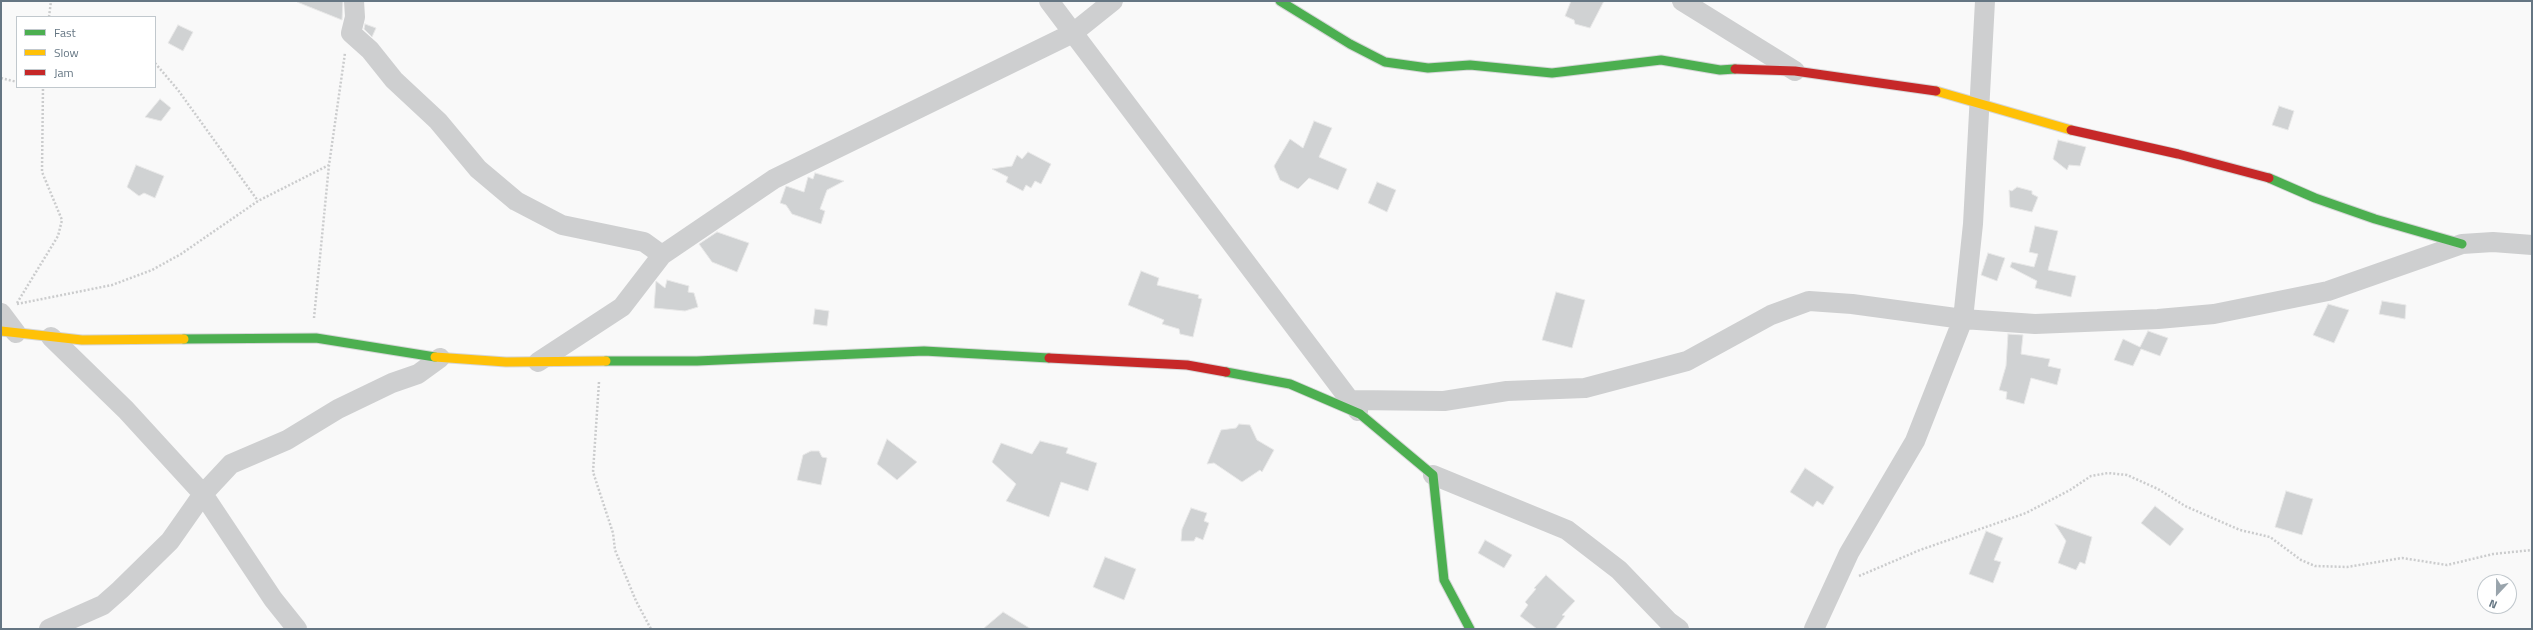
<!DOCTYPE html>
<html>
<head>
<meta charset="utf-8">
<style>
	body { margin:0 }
	#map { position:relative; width:2533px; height:630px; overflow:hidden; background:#f9f9f9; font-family:"Titillium Web",sans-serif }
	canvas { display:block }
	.frame { position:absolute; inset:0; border:2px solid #657683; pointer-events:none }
	.legend { position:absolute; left:16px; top:16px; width:140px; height:72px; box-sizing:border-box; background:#fff; border:1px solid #c1c8cd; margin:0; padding:5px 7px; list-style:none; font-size:12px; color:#657683 }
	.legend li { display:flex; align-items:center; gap:8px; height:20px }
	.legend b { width:20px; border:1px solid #c1c8cd }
	.north { position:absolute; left:2477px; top:574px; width:40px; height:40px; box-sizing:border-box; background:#fff; border:1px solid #c1c8cd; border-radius:50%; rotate:202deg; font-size:11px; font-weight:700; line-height:16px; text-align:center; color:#657683 }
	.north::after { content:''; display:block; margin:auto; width:14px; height:18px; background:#99a4ac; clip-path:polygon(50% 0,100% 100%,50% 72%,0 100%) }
</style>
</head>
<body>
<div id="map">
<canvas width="2533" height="630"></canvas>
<div class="frame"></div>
<ul class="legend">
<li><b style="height:5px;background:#4caf50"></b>Fast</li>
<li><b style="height:5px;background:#ffc107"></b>Slow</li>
<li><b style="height:5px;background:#c62828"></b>Jam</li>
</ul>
<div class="north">N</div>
</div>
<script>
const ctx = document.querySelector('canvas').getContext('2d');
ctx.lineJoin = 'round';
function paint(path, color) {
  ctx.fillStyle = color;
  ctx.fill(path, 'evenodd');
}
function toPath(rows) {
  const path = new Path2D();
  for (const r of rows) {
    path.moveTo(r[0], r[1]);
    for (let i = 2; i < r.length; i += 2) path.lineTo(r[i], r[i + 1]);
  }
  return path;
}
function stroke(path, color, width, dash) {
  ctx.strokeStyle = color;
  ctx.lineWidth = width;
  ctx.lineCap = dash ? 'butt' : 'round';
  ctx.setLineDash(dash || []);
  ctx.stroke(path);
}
const building = toPath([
	[297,1,343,1,342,20,297,2,297,1],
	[1571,1,1604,1,1590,28,1575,24,1574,20,1565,16,1571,1],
	[365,24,376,28,372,37,364,29,365,24],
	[178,25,193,32,183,51,168,43,178,25],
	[160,99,171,108,161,121,145,117,160,99],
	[2279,106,2294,111,2288,130,2272,125,2279,106],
	[1314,121,1332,128,1319,157,1347,169,1338,190,1309,178,1298,189,1280,180,1274,166,1290,139,1303,148,1314,121],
	[2058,140,2086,147,2080,166,2069,165,2067,170,2053,159,2058,140],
	[1028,152,1051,164,1041,184,1035,181,1031,188,1026,185,1023,191,1006,182,1008,177,992,169,1012,166,1017,155,1022,159,1028,152],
	[136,165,164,176,155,198,144,193,139,196,127,187,136,165],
	[815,173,844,181,827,190,820,209,825,211,821,224,792,214,786,205,780,203,786,186,804,192,808,177,813,179,815,173],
	[1377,182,1396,190,1387,212,1368,203,1377,182],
	[2017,187,2032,191,2032,194,2038,197,2032,212,2010,207,2009,190,2012,191,2017,187],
	[2035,226,2058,231,2048,270,2076,276,2071,297,2035,288,2037,281,2010,267,2012,262,2034,267,2038,254,2029,252,2035,226],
	[717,232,749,243,737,272,712,262,699,244,717,232],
	[1988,253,2005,258,1997,281,1981,275,1988,253],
	[1141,271,1159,278,1157,285,1199,295,1198,298,1202,299,1193,337,1180,334,1179,329,1162,324,1164,320,1128,305,1141,271],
	[667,280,689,286,688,292,694,293,698,307,685,311,654,308,656,281,665,288,667,280],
	[1556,292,1585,300,1572,348,1542,340,1556,292],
	[2382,301,2406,305,2405,319,2379,314,2382,301],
	[2328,304,2349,310,2334,343,2313,335,2328,304],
	[815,309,829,311,827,326,813,324,815,309],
	[2148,331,2168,338,2160,356,2141,349,2133,366,2114,360,2123,339,2140,347,2148,331],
	[2008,334,2023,335,2021,354,2050,359,2048,366,2061,369,2057,385,2031,378,2024,404,2006,399,2007,392,1999,390,2006,366,2008,334],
	[1239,424,1250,425,1257,440,1274,450,1262,472,1260,470,1242,482,1214,463,1207,464,1221,430,1236,428,1239,424],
	[887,439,917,462,897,480,877,464,887,439],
	[1040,441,1068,448,1066,453,1097,463,1088,491,1061,482,1049,517,1006,501,1016,484,992,462,1001,443,1032,454,1040,441],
	[811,451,819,451,822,457,827,458,821,485,797,480,803,455,811,451],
	[1805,468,1834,487,1823,505,1817,501,1813,507,1790,492,1805,468],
	[2286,491,2313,499,2302,535,2275,527,2286,491],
	[2155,506,2184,529,2170,546,2141,523,2155,506],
	[1191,508,1207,513,1204,521,1209,523,1203,540,1196,537,1194,541,1181,541,1182,529,1191,508],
	[2055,524,2092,537,2085,564,2080,562,2076,570,2058,563,2066,541,2055,524],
	[1986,531,2003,538,1994,560,2001,562,1993,583,1969,574,1986,531],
	[1485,540,1512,555,1504,568,1478,553,1485,540],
	[1105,557,1136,569,1124,600,1093,587,1105,557],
	[1546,575,1575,601,1562,615,1565,616,1555,629,1537,629,1520,616,1528,605,1525,602,1536,589,1534,588,1546,575],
	[1003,612,1031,629,983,629,1003,612]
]);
const path = toPath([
	[49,17,51,1],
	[155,63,178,90,258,201],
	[1,78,17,82],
	[17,303,58,236,62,220,42,172,43,87],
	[17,304,112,285,152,270,181,254,258,201,329,165],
	[314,318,329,165,345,53],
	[599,382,593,472,613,533,615,550,636,601,651,629],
	[1859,576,1920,550,2026,513,2070,490,2091,476,2108,473,2127,475,2158,489,2185,506,2240,530,2270,537,2301,560,2315,566,2347,567,2402,558,2447,565,2493,554,2532,550]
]);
const street = toPath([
	[354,1,355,17,351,33,370,50,394,80,438,121,478,169,516,201,562,225,644,242,662,255],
	[1049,1,1358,411],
	[1682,1,1795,71],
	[1,313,16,333],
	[51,337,126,410,203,494,273,599,297,629],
	[538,362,622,307,662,255,774,179,1073,33,1113,1],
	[1350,400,1444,401,1507,391,1585,388,1687,361,1771,315,1809,301,1852,304,1963,319,2035,324,2158,319,2214,314,2328,291,2462,244,2493,242,2532,245],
	[1433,475,1567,530,1619,570,1668,621,1679,629],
	[49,629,103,605,120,590,170,541,203,494,231,464,287,440,338,409,392,383,418,374,440,358],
	[1814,629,1849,553,1915,441,1963,319,1973,224,1985,1]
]);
const fast = toPath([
	[1280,1,1350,44,1385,62,1428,68,1470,65,1552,73,1661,60,1720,70,1735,69],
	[2269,178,2315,198,2375,219,2462,244],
	[184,339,316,338,435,357],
	[606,361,697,361,924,351,1049,358],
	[1226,372,1290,384,1360,414,1433,475,1444,580,1470,629]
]);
const slow = toPath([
	[1936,91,2071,130],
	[1,331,82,340,184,339],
	[435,357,506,362,606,361]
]);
const jam = toPath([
	[1735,69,1795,71,1936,91],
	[2071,130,2178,154,2269,178],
	[1049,358,1187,365,1226,372]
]);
paint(building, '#d0d2d3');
stroke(building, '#e8e8e8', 1);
stroke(fast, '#d5d6d7', 11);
stroke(slow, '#d5d6d7', 11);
stroke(jam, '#d5d6d7', 11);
stroke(path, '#cbcccd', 2.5, [2, 2]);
stroke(street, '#cecfd0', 20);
stroke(fast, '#4caf50', 9);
stroke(slow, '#ffc107', 9);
stroke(jam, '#c62828', 9);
</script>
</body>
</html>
